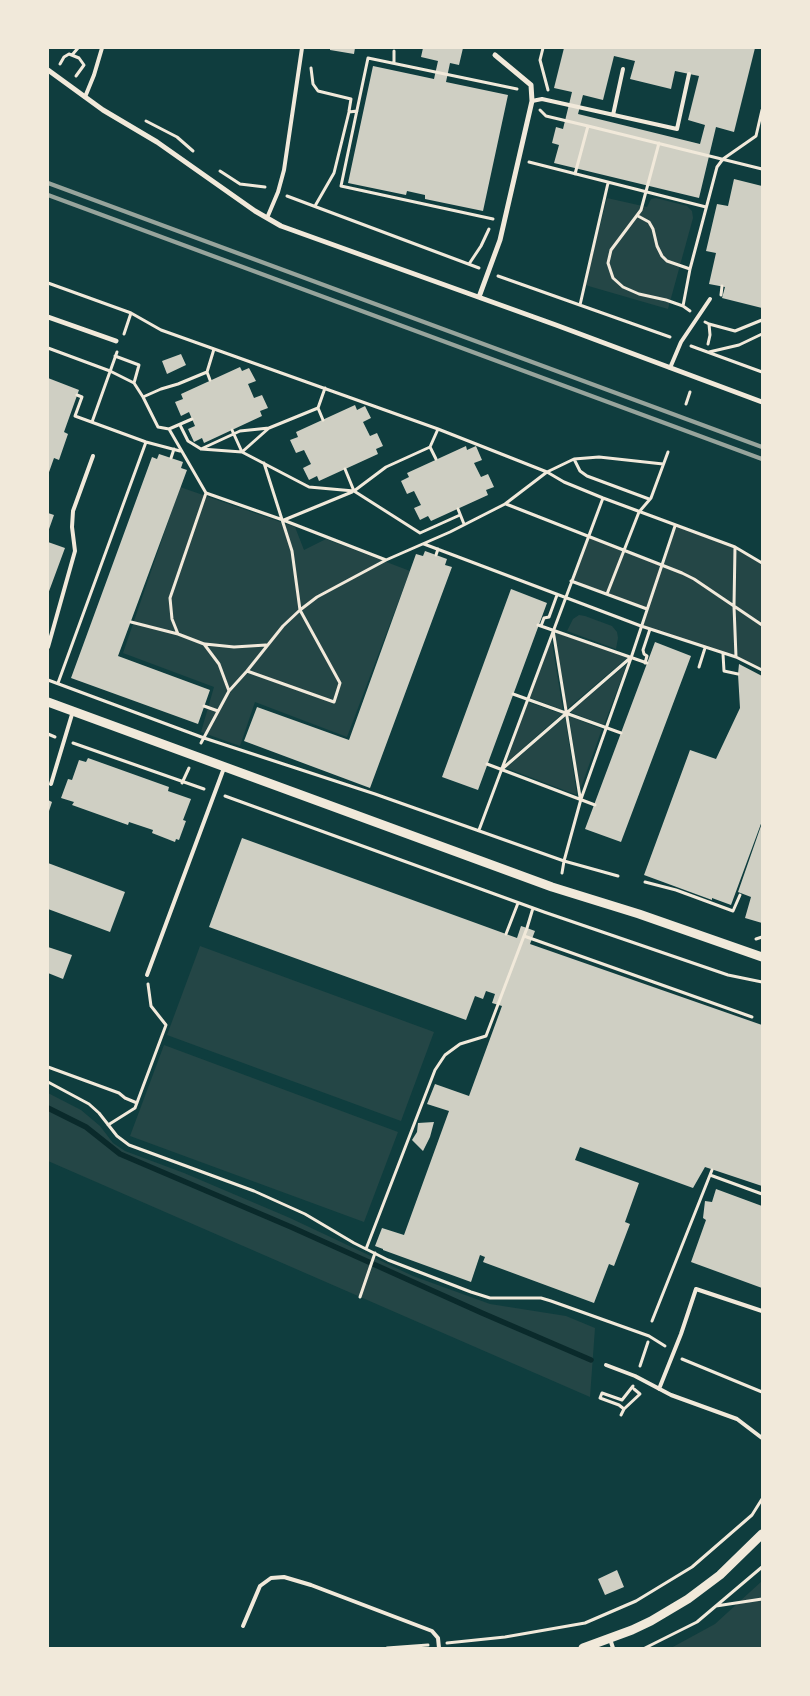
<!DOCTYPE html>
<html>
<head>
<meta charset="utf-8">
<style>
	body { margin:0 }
	#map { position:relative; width:810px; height:1696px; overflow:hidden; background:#0f3d3e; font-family:"Alegreya Sans",sans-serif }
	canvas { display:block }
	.frame { position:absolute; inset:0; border:49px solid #f1e9da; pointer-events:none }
</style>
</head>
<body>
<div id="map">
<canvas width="810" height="1696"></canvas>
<div class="frame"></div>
</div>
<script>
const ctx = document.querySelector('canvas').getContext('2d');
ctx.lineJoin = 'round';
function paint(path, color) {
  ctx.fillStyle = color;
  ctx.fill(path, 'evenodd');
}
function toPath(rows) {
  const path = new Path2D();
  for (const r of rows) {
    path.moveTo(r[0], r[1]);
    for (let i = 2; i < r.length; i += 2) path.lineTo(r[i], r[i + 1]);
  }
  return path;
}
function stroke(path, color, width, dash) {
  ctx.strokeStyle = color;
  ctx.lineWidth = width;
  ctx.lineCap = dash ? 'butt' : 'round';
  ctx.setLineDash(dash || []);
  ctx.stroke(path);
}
const green = toPath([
	[607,198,647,207,651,199,656,198,687,206,692,211,693,218,668,309,585,285],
	[180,487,295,527,304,550,326,539,410,571,347,737,255,702,240,746,201,732,214,687,123,653],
	[675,526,735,547,762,562,762,671,736,657,641,626,647,609,571,581,588,537,662,564],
	[579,615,585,616,612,626,617,632,618,638,616,649,567,631,573,619],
	[555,632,627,658,567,709],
	[551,637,563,710,530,698],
	[627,664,604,725,570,712],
	[528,702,562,714,506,763],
	[569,716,602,729,580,790],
	[565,717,577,795,506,768],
	[200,946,434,1032,401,1121,167,1035],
	[164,1045,398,1132,364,1222,130,1136],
	[48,1093,81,1110,100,1126,113,1143,125,1151,184,1173,290,1218,413,1276,490,1304,566,1316,595,1328,590,1397,48,1161],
	[762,1581,762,1648,671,1648,715,1624]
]);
const stream = toPath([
	[48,1108,86,1127,120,1154,291,1227,482,1313,591,1360]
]);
const building = toPath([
	[330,48,355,48,354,54,330,50],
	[423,48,463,48,459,65,450,63,446,82,508,95,483,211,425,199,425,195,407,191,406,195,348,183,373,66,434,79,438,61,421,57],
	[564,48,755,48,734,132,716,127,699,198,554,163,559,145,552,143,556,127,563,129,572,92,554,88],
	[614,56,635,61,630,79,671,89,675,71,699,76,688,120,705,125,700,144,578,114,583,95,603,100],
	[734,179,762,186,762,308,722,298,725,287,709,284,716,253,706,251,717,204,728,206],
	[181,354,186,365,167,374,162,361],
	[240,367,242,371,249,368,256,381,248,384,254,398,262,395,268,408,260,411,262,416,204,443,202,438,194,442,188,429,195,426,189,412,181,416,175,402,183,399,181,394],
	[48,378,79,390,64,432,68,434,59,460,54,458,48,475],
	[355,405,357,410,365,406,371,418,363,422,370,436,377,433,383,446,376,449,378,454,319,481,317,476,309,480,303,468,311,464,304,450,296,453,290,440,298,437,296,432],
	[466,446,467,450,476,446,482,460,474,463,481,477,488,474,494,487,486,490,488,495,431,521,428,516,420,520,414,508,421,505,414,491,407,494,401,481,409,477,407,473],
	[159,454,183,462,181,468,187,470,118,656,210,690,198,724,71,678,152,457,157,459],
	[48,513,54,515,48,532],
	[48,542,65,548,48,594],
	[425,551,447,559,445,565,452,567,370,788,244,741,257,707,349,740,416,554,423,556],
	[511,589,547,603,478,790,442,777],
	[655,642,691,656,621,842,585,829],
	[739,664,762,676,762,821,731,905,712,898,712,900,644,875,690,750,716,759,740,708,738,674],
	[88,758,169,787,168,791,191,799,183,820,186,821,179,840,176,839,175,842,152,833,153,830,129,822,128,825,72,805,74,802,61,798,68,779,72,780,79,760,86,762],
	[48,800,52,802,48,814],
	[762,823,762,923,745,918,751,897,738,892],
	[242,838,517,938,521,926,527,928,535,931,530,944,762,1025,762,1186,705,1167,693,1188,580,1147,575,1160,639,1183,625,1222,630,1224,614,1266,609,1264,594,1303,483,1262,485,1257,480,1255,471,1282,383,1250,383,1249,375,1246,382,1228,404,1235,449,1111,427,1104,435,1084,469,1096,502,1006,492,1003,495,994,486,991,483,999,475,996,466,1020,209,927],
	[48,863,125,892,110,932,48,909],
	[48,947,72,955,63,979,48,973],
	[434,1122,430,1137,423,1151,412,1140,417,1132,418,1123],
	[716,1189,762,1206,762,1288,691,1262,706,1220,703,1218,705,1201,712,1202],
	[617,1570,624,1587,605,1595,598,1579]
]);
const path = toPath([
	[543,48,540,60,548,90],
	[394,51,394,63],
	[72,55,78,48],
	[60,64,64,57,69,54,79,58,84,65,76,76],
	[311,68,313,84,318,91,351,99,349,111],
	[540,110,546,116,588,126,575,174],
	[146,121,177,137,193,151],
	[588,126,762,169],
	[659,143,641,210,611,250,608,263,613,278,623,287,639,294,666,300,683,306,690,311],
	[529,162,706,207],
	[220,171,240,184,265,187],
	[287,196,479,268],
	[315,206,334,173,349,112,357,111],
	[638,216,649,222,653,229,657,246,662,256,667,261,690,269],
	[493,219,341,186,368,58,517,89],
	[469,264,481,246,489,229],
	[498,276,670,337],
	[48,283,131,313,161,330,438,429,547,472,564,482,603,498,735,547,762,563],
	[721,295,722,286],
	[580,305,608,183],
	[683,306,690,269,717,167,723,159,756,136,762,110],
	[705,322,709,324,735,331,762,320],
	[124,334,131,313],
	[708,344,710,335,709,324],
	[691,346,762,372],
	[48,348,110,371,134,383,143,397,158,427,169,429,206,493,170,598,172,619,178,634],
	[709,352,739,345,762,334],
	[115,356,139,365,134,383],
	[207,372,210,380],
	[77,395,82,397,75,416,146,442,180,451],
	[143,397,161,389,178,384,207,372,214,349],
	[686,404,690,392],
	[318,408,323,420],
	[92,422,117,352],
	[180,425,188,441,201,449,242,452,309,487,354,491,420,533,460,515],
	[169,429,192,419],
	[232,430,242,452,269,428,318,408,325,388],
	[430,447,436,459],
	[201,449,240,431,269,428],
	[171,458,174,449],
	[574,459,580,471,587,476,649,499],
	[345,469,354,491,386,467,430,447,438,429],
	[206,493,283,520,386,560],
	[506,504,682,573,694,579,762,625],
	[458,509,464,524],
	[284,520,352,492],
	[424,544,641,626,736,657,762,670],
	[735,547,734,606,736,657],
	[436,555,438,549],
	[571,581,647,609],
	[607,594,639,512,651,498,668,452],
	[131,622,178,634,204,644,219,664,229,691],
	[538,625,647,663],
	[541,626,544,618,549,617,557,595],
	[553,630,580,797],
	[205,644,234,647,266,645],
	[723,654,724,671,738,674],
	[645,663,647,656,644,654,643,650,650,629],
	[699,667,705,648],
	[247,671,334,702,340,683,300,610,292,551,264,463],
	[48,680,204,738,375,794,564,861,581,799,631,658,675,526],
	[58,683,146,442],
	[513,694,621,733],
	[204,706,218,711],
	[48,734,55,737],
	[73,743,204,789],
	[201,743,229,691,247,671,283,626,300,610,317,597,386,560,450,532,505,504,547,472,574,459,599,457,663,464],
	[487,764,595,805],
	[502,769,629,659],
	[182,783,189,768],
	[225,796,544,912,728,975,762,982],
	[479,830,603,498],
	[562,873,564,861,618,876],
	[645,882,676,890,733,911,740,895],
	[506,934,518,903],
	[524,936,752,1017],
	[756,939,762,937],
	[48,1067,119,1093,125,1098,137,1103],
	[48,1082,89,1104,99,1113,117,1136,129,1145,254,1191,305,1214,354,1243,388,1260,471,1292,490,1298,541,1298,551,1301,649,1336,665,1346],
	[108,1125,135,1108,166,1025,151,1006,148,984],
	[710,1175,762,1194],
	[366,1249,435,1070,445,1055,460,1044,486,1036,527,928,533,908],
	[360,1297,375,1253],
	[652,1321,712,1170],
	[682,1359,762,1392],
	[640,1366,648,1342],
	[624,1409,640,1394,634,1389],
	[621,1415,624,1409,619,1405,600,1398,602,1393,622,1400,633,1386],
	[716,1606,762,1599],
	[447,1643,505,1637,585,1623,636,1601,692,1567,752,1515,762,1499],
	[387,1648,428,1645],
	[645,1648,697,1622,762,1567]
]);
const service = toPath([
	[85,97,94,75,102,48],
	[532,101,542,99,677,129,689,74],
	[613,115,623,69],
	[267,218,278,192,284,170,302,48],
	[670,368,681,342,710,299],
	[48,647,75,551,72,527,73,511,93,456],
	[51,784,73,711],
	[147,975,224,768],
	[606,1365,635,1376,671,1395,737,1419,762,1438],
	[659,1389,681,1334,696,1289,762,1311],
	[243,1626,260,1586,271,1578,284,1577,311,1585,432,1631,438,1638,439,1648],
	[610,1639,613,1648]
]);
const minor = toPath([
	[48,70,103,110,157,142,255,211,281,226,556,325,762,402],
	[479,297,500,240,532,101,531,85,495,55],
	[48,317,116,341]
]);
const tertiary = toPath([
	[48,702,552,887,639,914,762,957],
	[583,1648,632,1630,651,1621,688,1599,720,1575,762,1534]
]);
const rail = toPath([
	[48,183,762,447],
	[48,195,762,459]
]);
paint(green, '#244646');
stroke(stream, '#0a2a2b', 5.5);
paint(building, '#cfcfc3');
stroke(path, '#f1e9da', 3);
stroke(service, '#f1e9da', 4);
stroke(minor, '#f1e9da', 5);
stroke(tertiary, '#f1e9da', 9);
stroke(rail, '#97a49c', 4);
</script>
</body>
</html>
